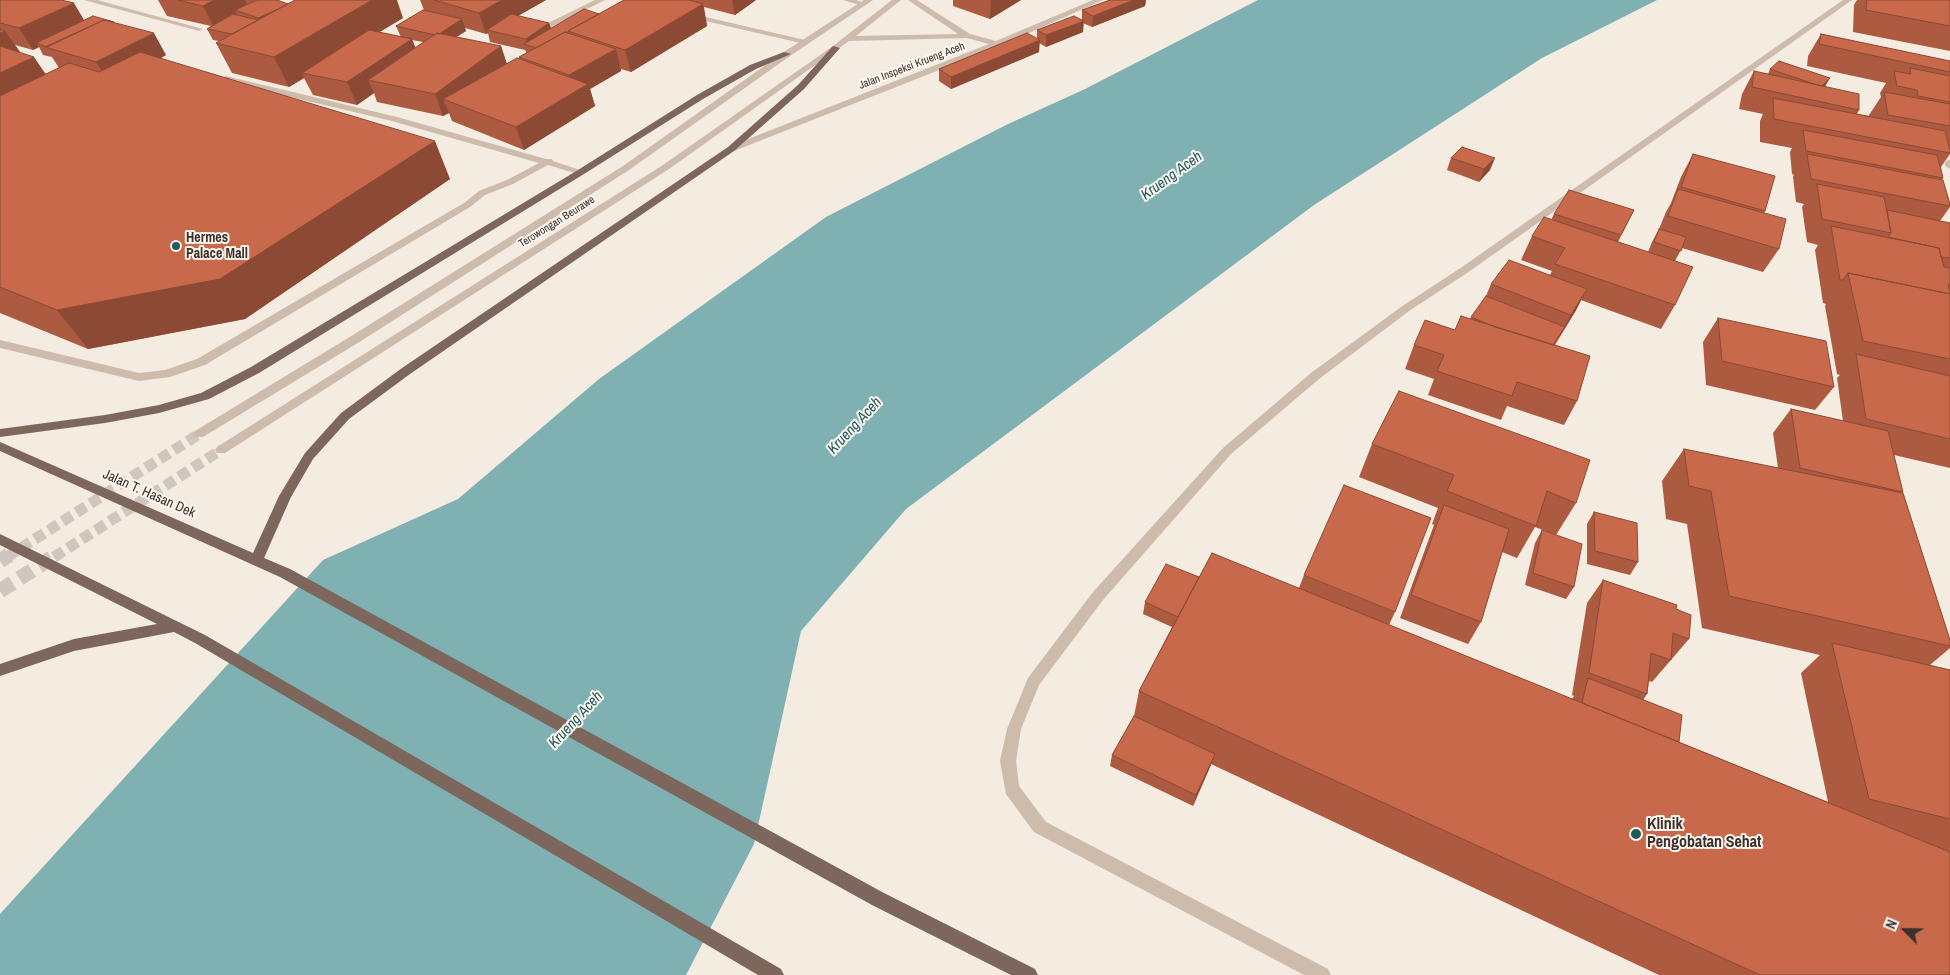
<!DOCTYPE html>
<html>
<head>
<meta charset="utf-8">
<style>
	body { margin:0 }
	#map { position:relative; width:1950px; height:975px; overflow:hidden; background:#f4ebe1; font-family:"Archivo Narrow",sans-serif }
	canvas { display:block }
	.north { position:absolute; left:1880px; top:905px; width:50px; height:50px; -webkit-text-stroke:4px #fbf5ee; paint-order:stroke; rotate:293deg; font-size:14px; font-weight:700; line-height:20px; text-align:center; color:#3b302b }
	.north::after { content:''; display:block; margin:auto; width:18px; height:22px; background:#3b302b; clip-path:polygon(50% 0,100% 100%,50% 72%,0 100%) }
</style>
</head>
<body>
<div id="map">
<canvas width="1950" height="975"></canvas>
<div class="north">N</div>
</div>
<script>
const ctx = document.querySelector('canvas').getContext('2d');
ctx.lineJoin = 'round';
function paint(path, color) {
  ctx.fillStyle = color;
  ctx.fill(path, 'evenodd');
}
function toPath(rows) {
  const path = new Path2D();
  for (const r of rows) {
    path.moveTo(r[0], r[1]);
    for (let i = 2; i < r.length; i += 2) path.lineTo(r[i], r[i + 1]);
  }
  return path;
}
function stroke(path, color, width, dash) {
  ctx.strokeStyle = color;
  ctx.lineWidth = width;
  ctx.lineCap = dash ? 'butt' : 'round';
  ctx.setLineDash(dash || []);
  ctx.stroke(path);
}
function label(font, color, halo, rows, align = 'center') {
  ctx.font = font + ' "Archivo Narrow",sans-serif';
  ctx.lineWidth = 4;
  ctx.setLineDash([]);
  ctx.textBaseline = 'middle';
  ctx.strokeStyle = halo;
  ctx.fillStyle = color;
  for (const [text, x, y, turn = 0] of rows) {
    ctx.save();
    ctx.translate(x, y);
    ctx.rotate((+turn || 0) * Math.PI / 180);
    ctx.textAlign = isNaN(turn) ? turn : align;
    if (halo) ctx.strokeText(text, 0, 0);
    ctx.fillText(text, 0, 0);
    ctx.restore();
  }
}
const water = toPath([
	[1258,0,1657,0,1542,58,1314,205,906,509,801,631,754,844,686,975,0,975,0,914,323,560,458,499,599,379,826,217,1006,125,1085,89]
]);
const tertiaryTunnelFar1 = toPath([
	[7,557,199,434],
	[54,557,221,450]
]);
const tertiaryTunnel = toPath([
	[0,561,9,555],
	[0,591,56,555]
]);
const service = toPath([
	[226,76,397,117,546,159,552,159,553,161,586,172,581,175,548,165,513,184,485,195,470,207,205,365,170,377,139,381,0,348,0,340,139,373,165,370,197,359,464,203,479,191,507,180,539,163,392,121,223,81,222,79,226,76]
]);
const minor = toPath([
	[84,0,97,0,203,29,199,31,84,0],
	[595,0,605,0,551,27,544,25,595,0],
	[843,0,856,0,867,4,863,6,843,0],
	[1843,0,1852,0,1470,271,1409,311,1319,379,1231,454,1103,600,1039,685,1021,729,1016,761,1019,786,1046,822,1328,969,1331,975,1304,975,1034,832,1006,794,1000,761,1007,729,1028,678,1093,592,1223,448,1311,373,1401,307,1462,267,1843,0],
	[688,13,805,40,809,42,805,44,688,17,688,13],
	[1950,159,1950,169,1945,166,1945,162,1950,159]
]);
const tertiary = toPath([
	[864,0,873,0,790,56,629,170,361,341,203,437,195,437,193,434,195,431,353,335,623,166,784,52,864,0],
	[892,0,901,0,856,36,958,34,908,0,917,0,970,34,996,41,1093,0,1103,0,1000,46,734,151,728,151,728,147,989,44,967,38,849,41,669,169,225,453,217,453,215,450,217,447,663,165,833,46,892,0]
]);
const primary = toPath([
	[833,46,840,48,804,89,734,151,410,374,349,419,313,459,291,497,264,558,290,569,884,893,1035,969,1038,975,1011,975,872,905,280,577,0,451,0,442,253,553,279,496,305,453,341,413,402,368,728,147,798,85,833,46],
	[784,52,791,54,756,69,703,99,584,174,259,373,209,399,159,413,105,423,0,437,0,429,105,415,159,405,201,393,251,367,578,170,697,95,750,65,784,52],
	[0,534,205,635,781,969,784,975,758,975,195,643,174,632,74,651,0,676,0,664,74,639,157,624,0,545,0,534]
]);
const wall = toPath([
	[0,0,84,21,114,22,166,55,161,58,450,179,245,319,88,349,0,313],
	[15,45,33,50,39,47,43,55,52,57,59,68,46,74,20,52],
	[158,0,277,0,288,4,403,18,379,32,401,37,396,26,424,10,420,0,546,0,518,16,549,23,551,29,599,14,624,0,756,0,735,15,704,7,707,26,631,72,621,69,621,71,590,89,595,106,524,150,452,121,449,113,443,116,377,102,374,93,357,105,313,95,304,78,289,87,232,73,216,43,219,41,213,40,207,29,211,26,167,16],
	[465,28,486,34,488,33,490,42,525,50,527,53,519,57,519,59,507,64,501,46,456,37,466,31],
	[412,40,423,42,415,48],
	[953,0,1021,0,990,19,953,6],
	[1110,0,1146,0,1145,6,1092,27,1083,23,1083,32,1046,47,1039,43,1039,52,951,89,939,81,939,69,1037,39,1037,30,1082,20,1082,10],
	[1857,0,1950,0,1950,51,1853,32,1854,5],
	[1821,34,1950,61,1950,154,1941,167,1943,178,1942,180,1950,204,1950,207,1940,221,1950,223,1950,468,1894,455,1903,492,1903,493,1950,640,1950,648,1930,665,1950,670,1950,975,1659,975,1211,764,1193,806,1110,766,1112,755,1134,716,1139,691,1172,627,1143,614,1145,602,1199,577,1299,588,1304,575,1395,612,1389,625,1572,699,1574,696,1572,695,1587,603,1603,580,1676,609,1689,639,1652,682,1649,681,1647,694,1643,700,1679,742,1828,802,1801,673,1820,655,1702,628,1687,524,1666,519,1662,481,1684,449,1778,468,1773,433,1791,409,1843,421,1837,378,1840,375,1837,374,1825,306,1826,304,1823,303,1815,250,1818,245,1807,242,1802,207,1804,204,1796,202,1793,177,1794,175,1792,174,1790,152,1792,148,1760,142,1760,121,1763,114,1739,109,1742,94,1754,71,1768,74,1770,69,1825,86,1859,110,1857,114,1869,116,1869,115,1881,97,1880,93,1886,83,1807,66,1808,56],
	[1693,154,1765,211,1764,213,1779,249,1763,272,1682,248,1675,261,1675,305,1661,329,1581,300,1575,312,1555,345,1577,401,1564,425,1507,406,1501,420,1428,395,1434,379,1405,369,1414,345,1455,330,1470,319,1486,296,1491,284,1550,275,1552,271,1521,260,1532,236,1551,220,1554,214,1634,210,1618,242,1648,252,1652,242,1659,229,1666,212,1671,203,1681,177],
	[1451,158,1490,170,1479,182,1447,170],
	[1718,318,1834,387,1815,410,1706,385,1703,342],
	[1399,391,1576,503,1556,535,1535,527,1517,558,1502,552,1481,622,1468,644,1400,618,1434,525,1432,524,1438,508,1359,477,1372,444],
	[1594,512,1638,562,1630,575,1587,564,1587,524],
	[1542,530,1574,587,1566,599,1525,585,1535,543]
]);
const shadedWall = toPath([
	[214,0,245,0,249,8,235,10,237,15,214,27,203,6],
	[372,0,397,0,403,18,310,74,302,73,304,78,289,87,274,57],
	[502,0,546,0,491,31,487,30,488,33,486,34,479,13],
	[732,0,756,0,735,15],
	[991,0,1021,0,990,19],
	[1134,0,1146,0,1145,6,1092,27,1093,16],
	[74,3,87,25,36,43,39,47,33,50,19,28],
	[703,4,707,26,631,72,625,50],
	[284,7,263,29,258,18],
	[462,19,466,31,441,47,436,35],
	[1084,21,1083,32,1046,47,1046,35],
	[549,23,553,34,528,46,526,39],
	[5,31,20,52,0,61,0,33],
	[154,33,166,55,110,84,96,62],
	[412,39,421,61,368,80,374,93,357,105,347,82],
	[1040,40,1039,52,951,89,951,77],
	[501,46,508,68,443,99,449,113,443,116,435,94],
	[616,49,621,71,590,89,595,106,524,150,516,127,574,92,569,75],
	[34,57,49,79,0,103,0,73],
	[1830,78,1823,90,1821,87],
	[435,141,450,179,245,319,88,349,57,310],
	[1495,158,1490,170,1479,182,1484,169],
	[1587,289,1575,312,1558,339,1571,315],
	[1215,754,1211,765,1193,806,1196,795]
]);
const building = toPath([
	[0,0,61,0,74,3,19,28,0,23,0,0],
	[178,0,214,0,203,6,178,0],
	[257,0,277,0,288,4,276,10,258,18,235,10,257,0],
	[295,0,372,0,274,57,216,43,295,0],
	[434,0,502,0,479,13,434,0],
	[624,0,689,0,703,4,625,50,568,31,624,0],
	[1110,0,1134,0,1093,16,1082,10,1110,0],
	[1867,0,1950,0,1950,26,1866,10,1867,0],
	[584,9,599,14,568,31,568,33,565,32,536,48,524,44,584,9],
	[423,10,462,19,439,34,437,33,435,35,396,26,423,10],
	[233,14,258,20,232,34,207,29,233,14],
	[511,14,549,23,526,39,487,30,511,14],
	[93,16,114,22,104,20,47,47,36,43,93,16],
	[1074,16,1084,21,1046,35,1037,30,1074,16],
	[104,20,154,33,96,62,45,47,104,20],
	[0,29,5,31,0,33,0,29],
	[369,30,412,39,347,82,302,73,369,30],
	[565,32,616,49,569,75,519,57,565,32],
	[437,33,501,46,435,94,368,80,437,33],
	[1027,33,1040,40,951,77,939,69,1027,33],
	[1821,34,1950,61,1950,72,1819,44,1821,34],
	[0,46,34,57,0,73,0,46],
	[140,52,435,141,220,279,57,310,0,287,0,96,69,63,99,72,140,52],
	[517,58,588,84,516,127,443,99,517,58],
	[1779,61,1830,78,1822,86,1814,84,1770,69,1779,61],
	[1910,68,1950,76,1950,102,1918,96,1917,90,1897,86,1894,71,1911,74,1910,68],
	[1754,71,1859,94,1859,110,1752,87,1754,71],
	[1884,92,1950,104,1950,126,1888,115,1884,92],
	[1773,98,1945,131,1950,150,1950,153,1774,119,1773,98],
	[1803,130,1937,155,1943,178,1806,151,1803,130],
	[1462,147,1495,158,1484,169,1451,158,1462,147],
	[1693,154,1775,176,1765,211,1681,187,1693,154],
	[1807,154,1943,180,1950,204,1950,206,1811,179,1807,154],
	[1817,184,1884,197,1891,233,1822,219,1817,184],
	[1678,189,1786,219,1779,249,1668,216,1678,189],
	[1569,190,1634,210,1621,235,1554,214,1569,190],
	[1887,210,1950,223,1950,258,1941,257,1939,248,1888,237,1891,233,1887,210],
	[1544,217,1693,267,1675,305,1555,264,1565,248,1532,236,1544,217],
	[1831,226,1939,248,1944,267,1950,268,1950,285,1948,284,1950,294,1848,273,1843,280,1840,280,1831,226],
	[1659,229,1686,237,1681,251,1654,242,1659,229],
	[1509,260,1587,289,1571,315,1491,284,1509,260],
	[1848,273,1950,294,1950,359,1863,341,1848,273],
	[1486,296,1565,327,1553,345,1495,327,1471,317,1486,296],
	[1461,316,1590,356,1577,401,1517,382,1512,396,1437,371,1444,355,1414,345,1425,320,1455,330,1461,316],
	[1718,318,1826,341,1834,387,1722,361,1718,318],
	[1856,354,1950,376,1950,439,1866,419,1856,354],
	[1399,391,1590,460,1576,503,1547,491,1536,526,1447,491,1454,475,1372,444,1399,391],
	[1791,409,1888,431,1903,492,1800,468,1791,409],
	[1684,449,1903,493,1950,640,1950,646,1729,596,1711,491,1689,486,1684,449],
	[1344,485,1431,518,1395,612,1304,575,1344,485],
	[1444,505,1509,529,1481,622,1411,595,1444,505],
	[1594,512,1637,523,1638,562,1595,551,1594,512],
	[1542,530,1582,544,1574,587,1533,573,1542,530],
	[1212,553,1950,852,1950,975,1760,975,1139,691,1212,553],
	[1166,564,1199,577,1178,617,1145,602,1166,564],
	[1603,580,1677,605,1676,609,1691,615,1689,639,1673,633,1671,660,1651,653,1647,694,1589,673,1603,580],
	[1832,643,1950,670,1950,819,1869,799,1832,643],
	[1588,678,1682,715,1679,742,1582,703,1588,678],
	[1134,716,1215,754,1196,795,1112,755,1134,716]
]);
const markers = [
	[176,246,5,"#1f5a5e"],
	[1636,834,6,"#1f5a5e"]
];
const farStreetnames = [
	["Jalan Inspeksi Krueng Aceh",912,66,-21],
	["Terowongan Beurawe",557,222,-32]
];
const poiNames = [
	["Hermes",186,238],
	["Palace Mall",186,254]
];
const streetNames = [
	["Jalan T. Hasan Dek",149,494,24]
];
const waterNames = [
	["Krueng Aceh",1172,176,-36],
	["Krueng Aceh",855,426,-47],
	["Krueng Aceh",576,720,-47]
];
const nearPoinames = [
	["Klinik",1647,825],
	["Pengobatan Sehat",1647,843]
];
paint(water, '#7fb0b2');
stroke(tertiaryTunnelFar1, '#cfc6bd', 11, [11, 5.5]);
stroke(tertiaryTunnel, '#cfc6bd', 15, [15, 8]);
paint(service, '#cdbbac');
paint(minor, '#cdbbac');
paint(tertiary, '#cdbbac');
paint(primary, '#7d675c');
paint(wall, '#ac5a40');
paint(shadedWall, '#8c4a34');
paint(building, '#c8694b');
stroke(building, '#8c4a34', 1);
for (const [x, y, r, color] of markers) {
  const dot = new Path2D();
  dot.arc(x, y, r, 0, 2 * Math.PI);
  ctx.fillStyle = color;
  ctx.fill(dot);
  stroke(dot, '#fbf5ee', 2);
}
label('11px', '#3b302b', '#fbf5ee', farStreetnames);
label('bold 14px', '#3b302b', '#fbf5ee', poiNames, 'left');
label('14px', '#3b302b', '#fbf5ee', streetNames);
label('italic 15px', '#1f5a5e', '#fbf5ee', waterNames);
label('bold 16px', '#3b302b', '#fbf5ee', nearPoinames, 'left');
</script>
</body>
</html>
